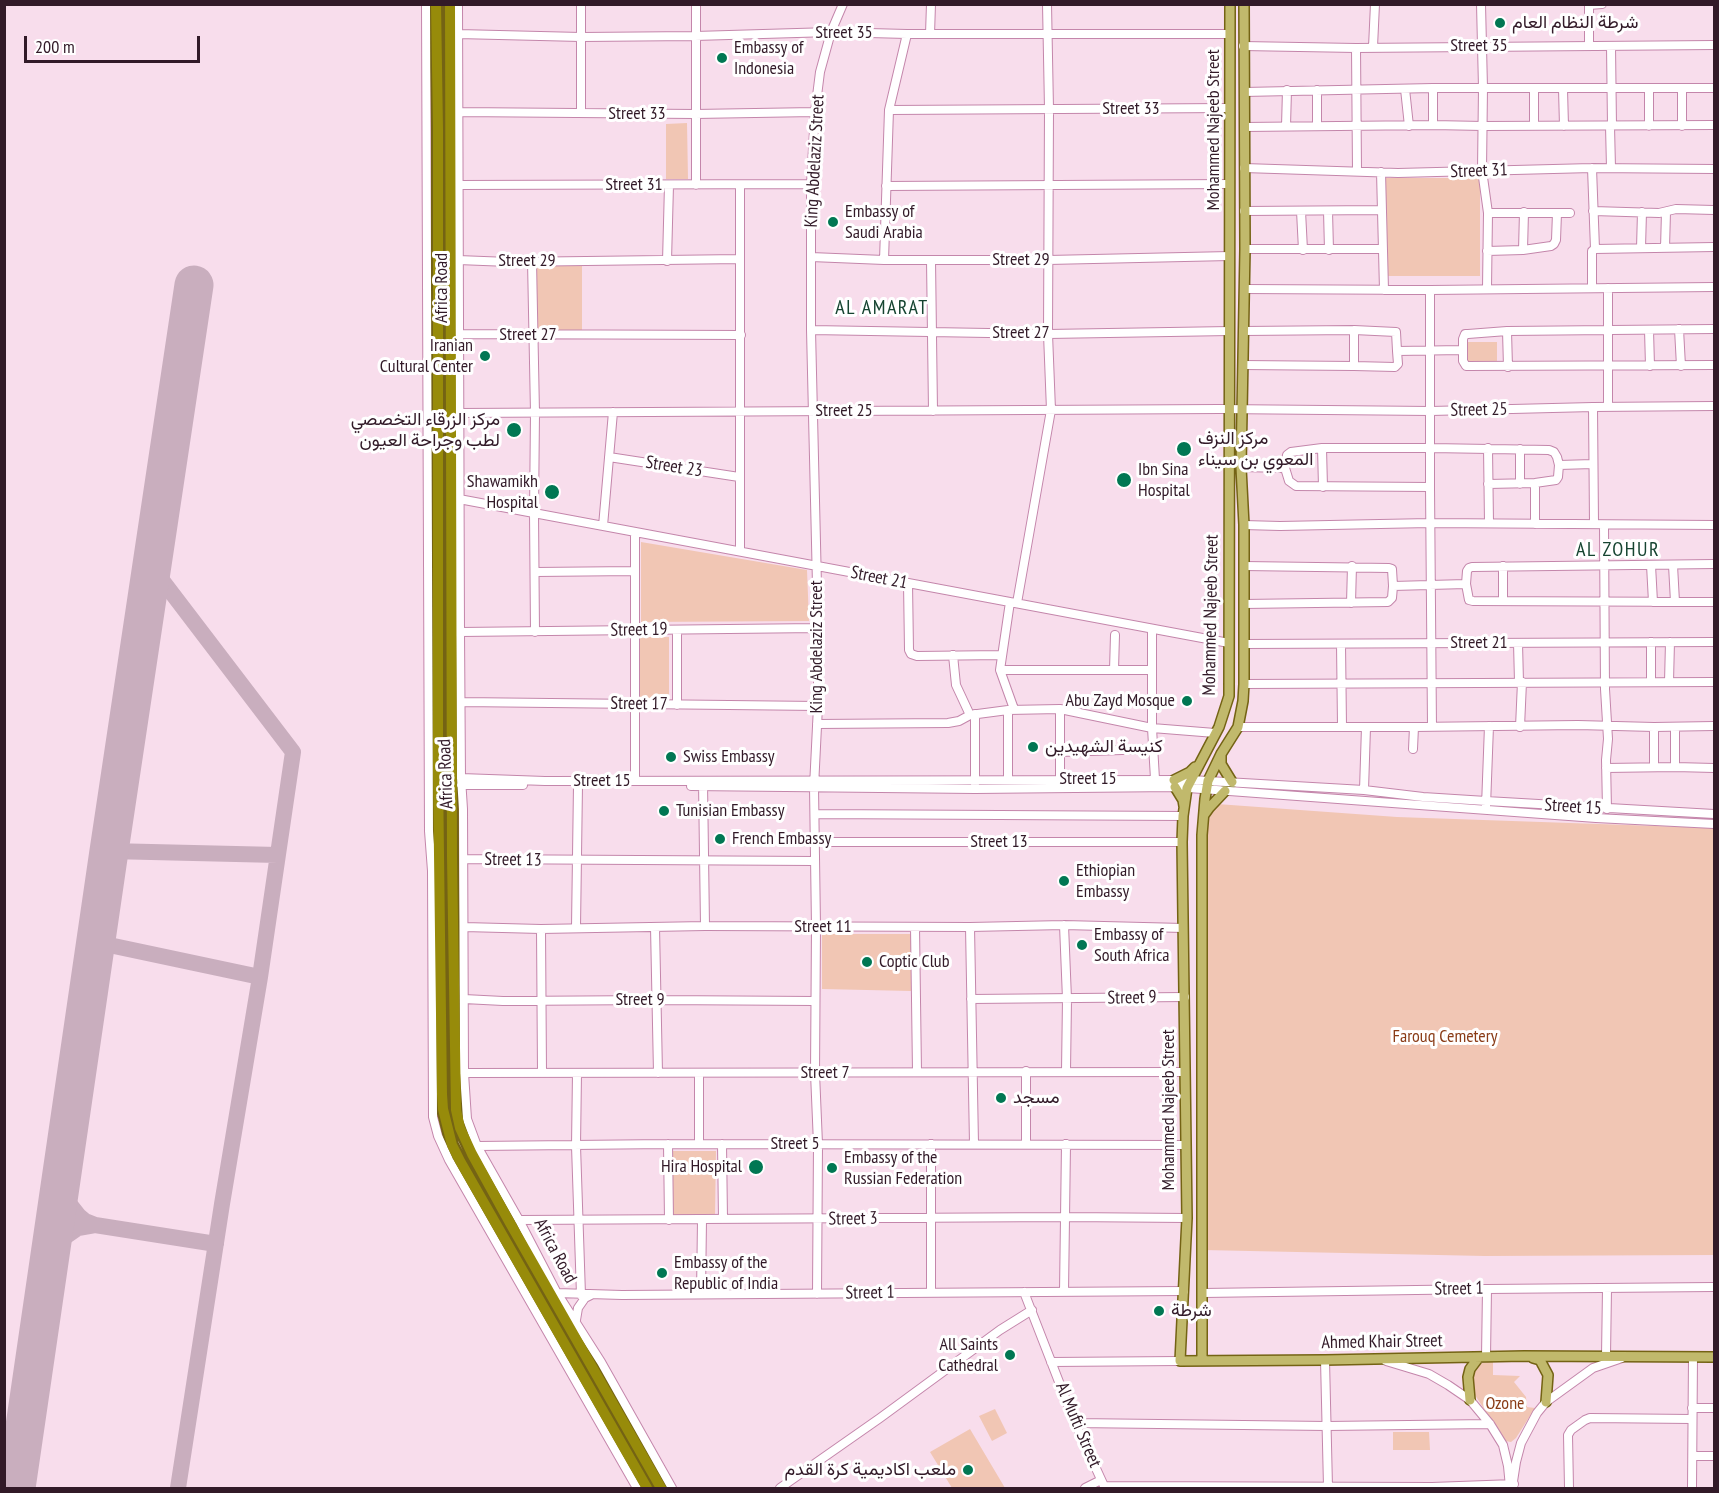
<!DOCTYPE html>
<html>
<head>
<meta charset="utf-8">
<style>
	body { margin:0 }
	#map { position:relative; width:1719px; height:1493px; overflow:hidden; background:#f8ddec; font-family:"PT Sans Narrow",sans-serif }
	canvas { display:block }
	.frame { position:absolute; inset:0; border:6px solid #321a28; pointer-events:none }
	.scale { position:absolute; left:24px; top:36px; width:176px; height:27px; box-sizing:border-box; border:3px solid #321a28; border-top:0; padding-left:8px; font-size:18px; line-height:21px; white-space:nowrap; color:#321a28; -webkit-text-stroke:4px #fff; paint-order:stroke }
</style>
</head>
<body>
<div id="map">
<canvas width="1719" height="1493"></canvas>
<div class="frame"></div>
<div class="scale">200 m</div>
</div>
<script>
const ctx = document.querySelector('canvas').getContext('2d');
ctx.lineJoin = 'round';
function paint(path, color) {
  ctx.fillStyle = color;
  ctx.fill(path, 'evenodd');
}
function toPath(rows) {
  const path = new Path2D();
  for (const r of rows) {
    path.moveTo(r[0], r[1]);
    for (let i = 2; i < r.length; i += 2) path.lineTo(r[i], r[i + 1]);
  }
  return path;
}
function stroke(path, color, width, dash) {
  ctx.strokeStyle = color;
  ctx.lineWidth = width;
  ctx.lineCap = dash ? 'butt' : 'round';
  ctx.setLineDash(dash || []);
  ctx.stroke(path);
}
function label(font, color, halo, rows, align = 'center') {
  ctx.font = font + ' "PT Sans Narrow",Vazirmatn,sans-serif';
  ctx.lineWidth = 6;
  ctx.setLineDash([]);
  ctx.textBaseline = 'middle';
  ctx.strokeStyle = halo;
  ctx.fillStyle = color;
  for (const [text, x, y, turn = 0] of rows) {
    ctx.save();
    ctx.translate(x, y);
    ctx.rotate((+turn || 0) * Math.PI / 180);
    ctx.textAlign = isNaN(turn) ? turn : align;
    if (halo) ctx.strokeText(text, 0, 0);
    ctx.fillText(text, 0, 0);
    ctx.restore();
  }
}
const green = toPath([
	[687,123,688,179,666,179,666,124],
	[1385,178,1480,178,1480,276,1384,276],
	[535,266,582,266,582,330,536,330],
	[1465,342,1497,342,1497,361,1465,361],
	[641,542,807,570,809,621,641,622],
	[638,637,669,637,669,699,638,698],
	[1217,804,1397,817,1714,828,1714,1255,1485,1256,1203,1250,1205,824],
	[822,934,912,934,911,991,822,989],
	[672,1151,716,1151,715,1216,672,1216],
	[1493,1361,1493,1375,1520,1376,1514,1382,1526,1397,1527,1407,1535,1408,1516,1438,1511,1442,1505,1441,1471,1389,1471,1376,1474,1368,1482,1363],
	[995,1409,1007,1433,992,1441,979,1416],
	[970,1429,1005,1488,952,1488,930,1452],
	[1393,1432,1429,1432,1430,1450,1393,1450]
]);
const taxiway = toPath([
	[152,567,293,752,260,977,222,1204,178,1488],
	[109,851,278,855],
	[95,942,260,977],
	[60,1192,79,1216,85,1221,95,1225],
	[52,1246,78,1228,95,1225,216,1244]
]);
const runway = toPath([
	[16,1488,109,851,194,285]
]);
const minor = toPath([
	[426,4,429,831,432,871,433,1117,438,1136,449,1160,637,1488],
	[458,4,460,632,461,778,463,809,464,1073,467,1119,477,1146,519,1220,557,1293,601,1362,672,1488],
	[696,4,696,185],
	[1481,4,1483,88,1482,170,1488,213,1487,288],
	[1589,4,1589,46],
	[1589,5,1602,4],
	[458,34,581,37,695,36,831,32,907,34,1230,34],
	[930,34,931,4],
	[1243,46,1356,48,1714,45],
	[1611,46,1612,126],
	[1373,47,1375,4],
	[1356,48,1357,171],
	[1433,88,1433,125],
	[1649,88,1649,126],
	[1405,89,1409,126],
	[1534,89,1534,126],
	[1563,89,1564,126],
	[1682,89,1682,126],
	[1244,92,1433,88,1714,88],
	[889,110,1230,108],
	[458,112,695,114,815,112],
	[581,113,581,4],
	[1286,126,1287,90],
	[1317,126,1317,90],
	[1610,126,1611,168],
	[1244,127,1433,125,1483,126,1714,125],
	[1244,168,1398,173,1592,168,1714,169],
	[1592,168,1595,249],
	[1381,172,1384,290],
	[458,185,811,184],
	[886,186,1230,184],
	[1244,211,1382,210],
	[1301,211,1303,250],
	[1328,211,1329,250],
	[1593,211,1659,213,1676,209,1714,210],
	[1488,213,1570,213],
	[1641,248,1642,212],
	[1665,248,1666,212],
	[1245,249,1383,249],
	[1523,250,1524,212],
	[1487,251,1523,250,1551,246,1554,244,1556,240,1557,213],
	[811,257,884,260,1048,260,1230,256],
	[458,260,509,262,740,259],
	[884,260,889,110,907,34],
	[931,260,933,411],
	[532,261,535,413,534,513,535,632],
	[667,261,669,185],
	[1592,288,1592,251,1595,249,1714,247],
	[1608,288,1608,407],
	[1244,289,1430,290,1714,287],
	[1430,290,1430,487,1432,727],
	[1679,329,1681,366],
	[1714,329,1507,331,1468,334,1465,334,1463,339,1463,361,1466,366,1714,365],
	[811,330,1048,334,1230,331],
	[1649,330,1650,366],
	[1243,331,1354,330],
	[1507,331,1508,367],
	[459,334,741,335],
	[1397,351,1396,332,1354,330,1354,366,1395,367,1398,364,1397,351,1463,350],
	[1243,365,1354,366],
	[1593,407,1594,524],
	[459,413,1220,409,1431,411,1593,407,1714,406],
	[1322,448,1323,487],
	[1488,448,1489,523],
	[609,457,739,477],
	[1559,465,1593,464],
	[1241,467,1285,468],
	[1535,483,1535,524],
	[1520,484,1520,449],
	[1430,487,1296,486,1289,481,1285,468,1287,455,1291,452,1322,448,1431,448,1549,450,1554,452,1557,457,1559,465,1558,477,1556,480,1535,483,1488,484],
	[459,499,1229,643],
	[1244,525,1280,526,1430,523,1714,525],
	[1604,525,1605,689,1608,739,1606,760,1607,809],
	[603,526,613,412],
	[635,532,635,781],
	[740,551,740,185],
	[1714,564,1472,567,1469,568,1467,571,1466,584,1469,600,1473,601,1714,602],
	[1651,565,1653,602],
	[1673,565,1675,602],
	[1503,566,1503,601],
	[535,572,635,571],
	[908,583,909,650,911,654,917,656,1002,655],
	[1393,586,1466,584],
	[1010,602,1000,670,1014,709],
	[1017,603,1051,410,1048,334,1049,109,1047,4],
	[1351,603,1352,566],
	[1244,604,1388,602,1392,598,1393,586,1392,569,1389,568,1244,566],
	[1152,629,1152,728,1155,779],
	[677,630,677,705],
	[460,632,818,628],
	[1651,642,1651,682],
	[1518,643,1519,682],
	[1244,644,1714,642],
	[1341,644,1342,726],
	[953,655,956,685,970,715],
	[1000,670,1152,670],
	[1114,670,1115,635],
	[1669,682,1670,642],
	[1244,684,1714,682],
	[461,702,818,706],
	[1060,709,1060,780],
	[1008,710,1008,780],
	[817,724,948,723,959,721,970,715,1008,710,1060,709,1152,728,1215,733],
	[1238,727,1414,727,1578,725,1654,727,1714,726],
	[1520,727,1522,682],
	[1654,727,1654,767],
	[1675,727,1675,767],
	[1413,749,1414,727],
	[1060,752,1153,749],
	[1606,768,1675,767,1714,768],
	[461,778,545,781,1191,780,1364,790,1423,797,1486,801,1714,814],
	[703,782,705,926],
	[975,784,975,714],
	[461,785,523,785],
	[691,786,975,789,1175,787,1596,818,1714,824],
	[1364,790,1366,727],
	[1486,806,1489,726],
	[815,814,1183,816],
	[815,842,1182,842],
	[464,859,814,861],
	[1064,925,1067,999,1066,1071],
	[464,927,541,929,705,926,970,927,1064,925,1183,928],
	[576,927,578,785],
	[655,927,658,1073],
	[915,927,917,1072],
	[970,927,974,1144],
	[541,929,542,1073],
	[464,999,503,1001,657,1000,815,1001],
	[971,999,1185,997],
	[464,1073,1185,1072],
	[577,1073,576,1146,581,1295],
	[699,1073,699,1144],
	[668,1144,669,1220],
	[722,1144,723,1219],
	[931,1144,931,1292],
	[1026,1144,1026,1071],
	[477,1146,668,1144,1185,1145],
	[519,1220,1066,1217,1187,1218],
	[1024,1292,1075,1423,1105,1488],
	[1064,1292,1066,1144],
	[557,1293,622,1295,1184,1291],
	[1203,1293,1487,1289,1714,1287],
	[701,1294,702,1220],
	[817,1294,818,1144,815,1073,816,927,814,787,818,706,818,628,811,330,811,184,815,112,820,72,831,32,843,4],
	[576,1320,578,1308,585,1298,591,1295],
	[1606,1356,1607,1289],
	[1486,1357,1487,1289],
	[1325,1360,1328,1487],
	[1386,1361,1429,1374,1448,1385,1470,1400,1490,1424,1503,1445,1508,1466,1510,1487],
	[1051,1362,1180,1361],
	[1692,1408,1714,1408],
	[1075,1423,1327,1426,1490,1424],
	[1693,1456,1714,1456],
	[1104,1486,1432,1487,1514,1484],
	[780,1488,880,1418,1000,1330,1032,1310],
	[1085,1488,1101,1480],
	[1512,1488,1516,1462,1521,1443,1537,1413,1546,1402,1593,1368,1622,1358],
	[1569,1488,1568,1435,1571,1430,1585,1420,1590,1418,1692,1419],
	[1692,1488,1693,1357]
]);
const major = toPath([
	[1230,4,1229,696,1219,727,1187,788,1183,816,1182,842,1187,1218,1180,1361,1325,1360,1524,1356,1714,1357],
	[1221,755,1221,764,1232,782],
	[1174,780,1190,772,1195,767],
	[1175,787,1183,800,1184,806],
	[1204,815,1209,808,1225,791],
	[1533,1358,1540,1360,1548,1375,1546,1402],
	[1202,1361,1202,835,1205,799,1208,781,1221,754,1238,727,1243,701,1244,684,1244,525,1241,467,1245,249,1244,4],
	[1470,1400,1468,1377,1470,1369,1479,1357]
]);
const highway = toPath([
	[436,4,438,129,438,774,442,1094,443,1109,452,1145,460,1161,647,1488],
	[450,4,452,857,456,1110,460,1128,472,1154,510,1223,661,1488]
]);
const markers = [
	[1500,23,6,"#017753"],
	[722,58,6,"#017753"],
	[833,222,6,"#017753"],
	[485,356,6,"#017753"],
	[514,430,8,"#017753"],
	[1184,449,8,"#017753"],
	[1124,480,8,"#017753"],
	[552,492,8,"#017753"],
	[1187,701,6,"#017753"],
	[1033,747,6,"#017753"],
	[671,757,6,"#017753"],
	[664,811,6,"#017753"],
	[720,839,6,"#017753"],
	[1064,881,6,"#017753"],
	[1082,945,6,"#017753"],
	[867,962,6,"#017753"],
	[1001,1098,6,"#017753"],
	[756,1167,8,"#017753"],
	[832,1168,6,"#017753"],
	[662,1273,6,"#017753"],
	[1159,1311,6,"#017753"],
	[1010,1355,6,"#017753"],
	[968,1470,6,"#017753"]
];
const poiNames = [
	["شرطة النظام العام",1512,23],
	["Embassy of",734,48],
	["Indonesia",734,69],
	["Embassy of",845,212],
	["Saudi Arabia",845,233],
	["Iranian",473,346,"right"],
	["Cultural Center",473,367,"right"],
	["مركز الزرقاء التخصصي",500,420,"right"],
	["لطب وجراحة العيون",500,441,"right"],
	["مركز النزف",1198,439],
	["المعوي بن سيناء",1198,460],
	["Ibn Sina",1138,470],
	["Hospital",1138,491],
	["Shawamikh",538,482,"right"],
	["Hospital",538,503,"right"],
	["Abu Zayd Mosque",1175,701,"right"],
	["كنيسة الشهيدين",1045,747],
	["Swiss Embassy",683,757],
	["Tunisian Embassy",676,811],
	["French Embassy",732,839],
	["Ethiopian",1076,871],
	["Embassy",1076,892],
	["Embassy of",1094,935],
	["South Africa",1094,956],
	["Coptic Club",879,962],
	["مسجد",1013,1098],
	["Embassy of the",844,1158],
	["Russian Federation",844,1179],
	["Hira Hospital",742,1167,"right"],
	["Embassy of the",674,1263],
	["Republic of India",674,1284],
	["شرطة",1171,1311],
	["All Saints",998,1345,"right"],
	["Cathedral",998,1366,"right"],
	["ملعب اكاديمية كرة القدم",956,1470,"right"]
];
const streetNames = [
	["Street 35",844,33],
	["Street 35",1479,46],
	["Street 33",1131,109],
	["Street 33",637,114],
	["Mohammed Najeeb Street",1214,130,-90],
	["King Abdelaziz Street",815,161,-87],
	["Street 31",1479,171,-2],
	["Street 31",634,185],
	["Street 29",1021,260],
	["Street 29",527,261],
	["Africa Road",442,288,-90],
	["Street 27",1021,333],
	["Street 27",528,335],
	["Street 25",1479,410,-1],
	["Street 25",844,411],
	["Street 23",674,467,9],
	["Street 21",879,578,11],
	["Mohammed Najeeb Street",1211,615,-89],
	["Street 19",639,630,-1],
	["Street 21",1479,643],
	["King Abdelaziz Street",817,647,-90],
	["Street 17",639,704,1],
	["Africa Road",446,774,-92],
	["Street 15",1088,779],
	["Street 15",602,781],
	["Street 15",1573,807,4],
	["Street 13",999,842],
	["Street 13",513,860,1],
	["Street 11",823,927],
	["Street 9",1132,998,-1],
	["Street 9",640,1000],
	["Street 7",825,1073],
	["Mohammed Najeeb Street",1169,1110,-90],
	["Street 5",795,1144],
	["Street 3",853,1219,-1],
	["Africa Road",555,1251,62],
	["Street 1",1459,1289,-1],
	["Street 1",870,1293,-1],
	["Ahmed Khair Street",1382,1342,-1],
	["Al Mufti Street",1078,1425,67]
];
const parkNames = [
	["Farouq Cemetery",1445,1037],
	["Ozone",1505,1404]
];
const neighbourhoodNames = [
	["AL AMARAT",882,308],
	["AL ZOHUR",1618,550]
];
paint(green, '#f1c6b4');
stroke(taxiway, '#c9aebe', 16);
stroke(runway, '#c9aebe', 39);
stroke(minor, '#c486ab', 10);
stroke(major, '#746314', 12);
stroke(highway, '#746314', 14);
stroke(minor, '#fff', 8);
stroke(major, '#c1b96c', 9);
stroke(highway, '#978b0a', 10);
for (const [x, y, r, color] of markers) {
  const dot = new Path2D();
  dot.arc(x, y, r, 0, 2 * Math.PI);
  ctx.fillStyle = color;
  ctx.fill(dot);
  stroke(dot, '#fff', 2);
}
label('18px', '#321a28', '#fff', poiNames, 'left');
label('18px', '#321a28', '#fff', streetNames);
label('18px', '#8a3c17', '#fff', parkNames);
ctx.letterSpacing = '1.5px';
label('20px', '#164431', '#fff', neighbourhoodNames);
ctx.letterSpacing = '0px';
</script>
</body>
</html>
